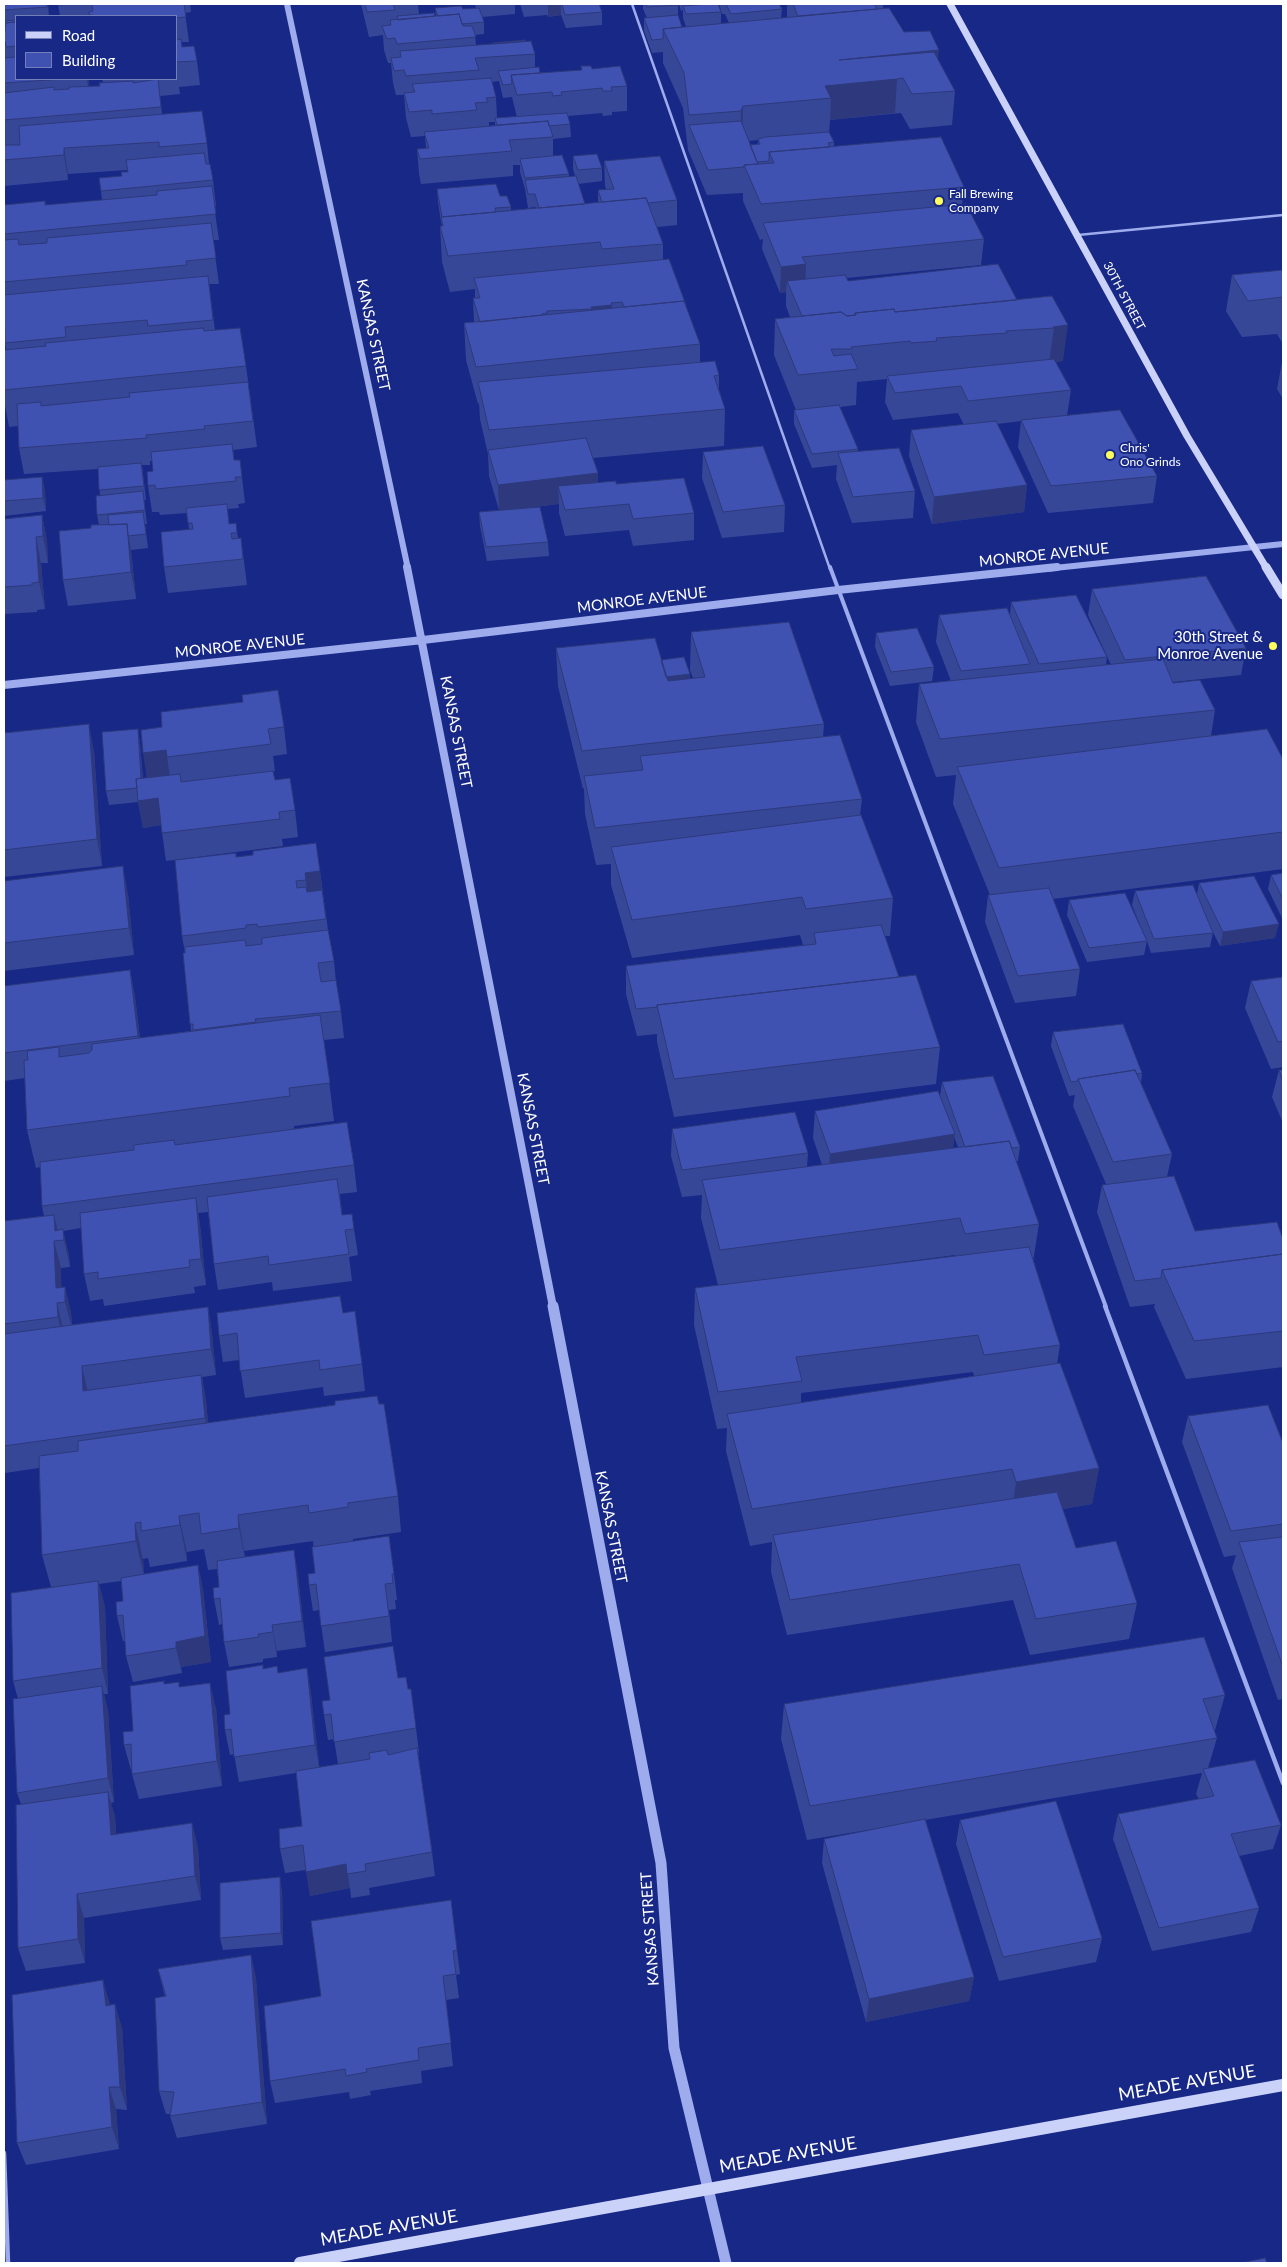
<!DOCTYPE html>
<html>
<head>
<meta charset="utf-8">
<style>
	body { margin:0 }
	#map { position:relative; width:1287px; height:2267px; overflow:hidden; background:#182887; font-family:Lato,sans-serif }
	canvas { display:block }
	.frame { position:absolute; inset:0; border:5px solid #fff; pointer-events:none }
	.legend { position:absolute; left:15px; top:15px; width:162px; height:65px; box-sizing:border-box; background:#182887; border:1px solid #747eb7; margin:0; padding:6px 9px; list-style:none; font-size:15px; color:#fff }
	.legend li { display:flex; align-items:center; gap:10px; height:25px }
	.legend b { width:25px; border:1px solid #747eb7 }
</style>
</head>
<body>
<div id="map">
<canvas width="1287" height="2267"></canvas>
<div class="frame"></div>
<ul class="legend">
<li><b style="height:6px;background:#cbd2f9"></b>Road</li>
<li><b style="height:14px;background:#4052b1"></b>Building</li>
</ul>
</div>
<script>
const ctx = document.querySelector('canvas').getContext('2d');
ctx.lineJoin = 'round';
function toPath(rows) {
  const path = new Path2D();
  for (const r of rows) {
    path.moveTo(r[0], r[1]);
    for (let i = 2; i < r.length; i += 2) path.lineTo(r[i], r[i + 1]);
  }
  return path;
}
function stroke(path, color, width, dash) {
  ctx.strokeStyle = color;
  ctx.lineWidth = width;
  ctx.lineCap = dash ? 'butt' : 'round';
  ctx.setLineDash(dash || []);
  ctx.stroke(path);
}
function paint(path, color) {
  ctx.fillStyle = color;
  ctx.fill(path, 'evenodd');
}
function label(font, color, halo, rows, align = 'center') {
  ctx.font = font + ' Lato,sans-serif';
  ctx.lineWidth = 4;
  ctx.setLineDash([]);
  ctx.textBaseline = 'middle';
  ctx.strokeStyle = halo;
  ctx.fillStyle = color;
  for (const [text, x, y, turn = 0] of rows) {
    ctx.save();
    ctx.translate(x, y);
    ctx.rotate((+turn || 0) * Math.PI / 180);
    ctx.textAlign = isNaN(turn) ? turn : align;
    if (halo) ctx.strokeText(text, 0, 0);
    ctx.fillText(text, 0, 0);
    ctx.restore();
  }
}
const serviceFar2 = toPath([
	[632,4,830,569],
	[1078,235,1283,215]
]);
const serviceFar1 = toPath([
	[830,567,1106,1307]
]);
const service = toPath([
	[1105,1306,1283,1783],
	[4,2153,8,2263]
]);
const tertiaryFar2 = toPath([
	[287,4,408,569],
	[1045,569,1283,544]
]);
const tertiaryFar1 = toPath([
	[407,567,553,1307],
	[4,685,423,640,838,590,1057,567]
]);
const tertiary = toPath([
	[553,1306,661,1863,674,2048,726,2263]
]);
const secondaryFar2 = toPath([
	[950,4,1187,436,1267,569]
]);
const secondaryFar1 = toPath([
	[1266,567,1283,595]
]);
const secondary = toPath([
	[300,2263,1283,2085]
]);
const wall = toPath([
	[4,4,48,4,49,16,16,16,16,79,89,79,89,86,100,86,103,83,102,79,176,79,176,16,89,16,89,15,60,16,58,4,190,4,191,12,185,13,189,42,181,42,182,47,197,61,200,85,179,87,180,94,160,96,162,114,207,143,209,164,213,180,216,206,214,206,219,240,213,240,219,284,209,284,215,330,246,366,257,447,233,450,234,460,240,460,245,503,238,504,239,508,227,509,229,524,236,523,238,538,241,538,247,585,168,593,164,567,189,529,187,513,160,515,159,512,152,512,148,486,153,471,152,461,150,461,150,465,142,465,146,500,144,500,147,524,145,524,148,548,131,550,136,599,68,606,63,580,91,528,99,525,97,515,100,496,98,469,24,474,19,448,18,426,9,427,4,400,4,350,6,350,5,343,4,314,4,205,45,201,46,205,102,200,101,191,122,176,121,172,128,172,127,170,68,174,68,180,4,186],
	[361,4,418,4,419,14,435,16,436,16,435,8,463,9,476,8,475,4,515,4,515,14,482,17,484,22,484,34,475,35,476,45,535,54,535,68,540,73,581,70,581,66,592,69,627,86,627,111,612,112,612,115,603,116,602,113,568,116,570,124,571,137,553,139,553,156,569,174,569,176,575,176,573,169,573,156,602,168,602,181,578,184,585,204,598,202,598,190,606,189,605,186,604,161,677,200,677,225,657,227,663,244,663,259,686,305,686,306,700,344,700,362,719,375,719,390,725,409,724,446,593,458,598,473,598,483,616,484,694,513,694,540,633,546,629,530,565,536,559,513,559,504,534,507,548,542,549,556,487,561,480,526,479,512,499,510,489,476,488,454,480,419,479,403,478,404,466,360,464,323,474,322,473,298,475,298,475,289,450,292,442,262,440,226,442,226,441,222,438,202,437,189,500,196,511,207,511,210,536,208,535,207,528,208,525,189,520,172,520,165,513,165,513,176,421,184,419,174,417,149,426,148,425,136,411,137,406,118,404,95,396,95,393,83,391,63,388,63,384,50,383,35,369,37],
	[499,81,503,98,512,97,517,117,497,118,496,97,492,82],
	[489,122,495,122,495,125,489,126],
	[520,4,599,4,602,12,602,25,566,28,561,15,548,17,547,15,524,17],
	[643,4,678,4,678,17,682,27,686,27,683,18,683,10,681,11,679,4,718,4,721,12,721,23,729,23,725,14,722,14,719,4,779,4,782,9,781,18,787,18,787,4,887,4,883,4,883,9,904,32,938,60,955,91,952,125,910,129,901,113,830,120,829,133,834,142,834,146,964,187,962,205,984,239,981,265,847,278,848,281,1017,300,1052,296,1063,361,1056,362,1071,390,1067,416,1157,476,1153,503,1048,513,1018,447,1021,421,997,424,1027,485,1024,512,932,524,909,456,911,430,964,425,958,413,893,420,885,402,887,379,857,382,856,405,840,407,858,449,858,451,915,491,913,518,852,523,836,479,837,465,812,468,794,424,794,410,796,410,774,355,775,319,790,317,786,306,786,292,780,293,762,249,763,239,760,240,743,201,743,193,707,195,688,150,683,108,663,63,663,52,652,53,644,31,644,18,647,18,643,9],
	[758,140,758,144,750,145,748,141],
	[1283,270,1283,344,1277,334,1242,337,1226,311,1232,275],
	[1283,357,1283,399,1277,389],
	[703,452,785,505,784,532,722,538,702,478],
	[42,477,45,491,46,511,4,516,4,480],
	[42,515,47,541,48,563,41,563,45,609,37,610,37,612,4,614,4,519],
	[1092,589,1246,648,1241,675,1173,682,1215,710,1211,736,1283,759,1283,869,1053,899,1080,969,1076,996,1015,1003,985,922,988,895,990,895,953,804,956,775,936,777,916,722,919,684,951,681,936,642,939,615,1010,616,1011,602,1107,657,1106,665,1111,665,1088,615],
	[691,632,824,724,823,737,862,799,860,815,893,898,890,936,885,936,899,977,940,1047,936,1084,674,1117,657,1042,657,1034,637,1036,626,994,626,966,803,945,800,935,632,958,611,885,611,864,596,865,585,814,584,788,583,789,558,686,556,648,661,660,690,674,690,679,693,678,690,670],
	[876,633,934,667,932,681,890,686,875,647],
	[284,727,287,754,273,756,275,771,269,772,295,810,298,837,282,839,283,846,166,861,161,825,143,828,138,802,109,805,106,791,138,729,140,743,143,778,147,778,141,730],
	[4,733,94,751,102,866,4,877],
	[236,857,320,871,328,930,334,961,336,982,341,1011,344,1038,324,1040,334,1121,294,1126,294,1129,354,1165,357,1192,340,1194,342,1215,354,1229,358,1255,349,1257,352,1281,273,1291,272,1282,218,1290,214,1264,208,1212,198,1213,200,1225,206,1285,194,1287,195,1293,104,1306,103,1299,90,1301,84,1274,81,1228,63,1231,69,1256,70,1267,61,1268,61,1287,65,1287,71,1313,72,1325,208,1307,212,1334,216,1375,202,1377,206,1401,208,1423,379,1404,398,1496,401,1532,353,1539,353,1541,394,1574,397,1600,395,1600,396,1609,389,1610,392,1642,325,1652,319,1610,313,1611,309,1585,315,1573,313,1541,244,1551,245,1557,294,1550,298,1576,306,1647,277,1651,277,1657,263,1659,263,1662,229,1667,224,1642,222,1624,219,1625,214,1599,219,1587,217,1569,208,1570,204,1549,187,1552,187,1561,150,1567,148,1558,143,1559,144,1574,198,1565,203,1590,211,1662,181,1667,182,1673,133,1682,126,1656,125,1641,123,1641,117,1616,123,1601,121,1581,99,1584,105,1607,108,1694,104,1694,108,1711,114,1802,111,1803,115,1817,116,1834,192,1823,198,1848,201,1900,84,1918,85,1963,26,1971,18,1948,21,1804,17,1793,18,1699,13,1681,51,1587,42,1555,39,1468,5,1473,4,1470,4,1221,44,1216,42,1206,40,1167,36,1168,27,1130,25,1078,4,1081,4,986,130,970,135,997,140,1038,191,1031,185,953,182,936],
	[1283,873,1283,920,1268,889,1271,875],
	[4,881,128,894,134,955,4,971],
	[1199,883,1275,938,1220,946,1213,932,1210,947,1151,953,1147,941,1144,955,1087,962,1067,915,1069,900,1146,940,1132,905,1135,891,1197,894],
	[1283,977,1283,1067,1271,1069,1245,1008,1251,981],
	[1053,1032,1142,1073,1141,1083,1172,1154,1167,1177,1195,1231,1283,1239,1283,1367,1186,1379,1154,1307,1155,1304,1130,1307,1097,1212,1102,1185,1106,1184,1073,1106,1075,1095,1069,1096,1051,1046],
	[1279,1070,1283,1070,1283,1123,1272,1097],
	[942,1082,1020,1147,1018,1161,1016,1161,1039,1224,1033,1262,1060,1345,1057,1364,1099,1468,1092,1504,1063,1509,1076,1548,1137,1603,1129,1639,1030,1655,1013,1600,787,1635,771,1572,772,1542,750,1546,726,1451,727,1428,717,1429,694,1325,695,1288,718,1285,701,1218,702,1195,682,1197,671,1156,672,1129,808,1153,807,1167,822,1165,813,1138,815,1111,940,1096],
	[954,1137,958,1147,953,1148],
	[955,1255,955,1256,872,1266],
	[973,1372,974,1376,801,1403,801,1393],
	[343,1313,362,1364,365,1391,324,1396,323,1387,245,1398,239,1360,223,1362,219,1336],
	[1188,1416,1283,1443,1283,1699,1278,1700,1232,1568,1236,1555,1224,1557,1182,1442],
	[307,1668,311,1694,319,1767,338,1764,334,1739,328,1740,324,1715,330,1700,398,1678,408,1689,416,1728,419,1753,418,1753,432,1852,435,1876,369,1888,370,1895,351,1898,350,1888,310,1896,306,1870,285,1873,280,1849,302,1826,296,1773,239,1782,234,1754,230,1755,225,1730,230,1714,263,1669,278,1673],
	[164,1681,164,1684,180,1687,216,1708,222,1786,139,1799,132,1774,132,1770,131,1770,124,1745],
	[1225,1695,1215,1730,1214,1731,1217,1738,1208,1768,1281,1825,1273,1849,1239,1856,1259,1908,1251,1932,1152,1951,1113,1839,1118,1814,1199,1799,1196,1794,1202,1773,925,1820,974,1977,969,2001,866,2022,822,1863,824,1839,898,1825,807,1840,781,1739,784,1704],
	[960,1820,1102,1938,1096,1962,999,1981,956,1844],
	[282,1890,283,1945,223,1950,220,1938],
	[311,1921,457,1950,460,1974,456,1975,459,1998,446,2000,453,2066,421,2071,422,2083,370,2091,371,2095,350,2099,349,2092,275,2103,270,2081,321,1996],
	[251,1955,256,1979,267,2124,177,2138,170,2116,171,2114,166,2114,159,2091,165,1997,158,1969],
	[122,2027,127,2110,116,2109,119,2149,26,2165,17,2143]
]);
const shadedWall = toPath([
	[47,4,48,4,49,16],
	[548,4,561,4,561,15,548,17],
	[939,50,936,84,903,78,897,79,895,113,830,120,831,98,825,86,839,60],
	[87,79,89,79,90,102],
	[743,106,742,141,740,145,741,111],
	[64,148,68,174,68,180,64,155],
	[806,264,805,290,787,281,786,292,780,293,781,267],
	[612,305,612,331,592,333,591,307],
	[1068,325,1063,361,1049,363,1054,328,1053,327],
	[598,473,598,499,558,486,559,504,499,511,498,485],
	[42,477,45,491,46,511,43,498],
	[1027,485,1024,512,932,524,934,497],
	[42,515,47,541,48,563,43,536],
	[127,524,131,551,136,599,131,572],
	[36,537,41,563,45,609,39,582],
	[690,674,690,688,665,691,665,677],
	[89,724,94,751,102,866,97,839],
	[138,729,140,743,144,800,158,798,162,825,143,828,138,801,142,787],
	[166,750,170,777,147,780,143,753],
	[123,866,128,894,134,955,129,928],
	[320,871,323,898,308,900,305,873],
	[1279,924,1275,938,1220,946,1223,932],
	[130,970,135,997,143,1063,138,1036],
	[955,1134,951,1161,828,1181,830,1154],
	[196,1198,200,1225,206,1285,201,1259],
	[54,1215,60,1240,55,1231],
	[63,1229,69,1256,70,1267,64,1240],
	[54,1241,61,1268,62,1302,56,1288],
	[65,1287,71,1313,72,1328,65,1302],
	[57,1303,63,1329,64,1344,58,1317],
	[208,1307,212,1334,216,1375,211,1349],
	[82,1366,88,1393,83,1391],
	[201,1375,206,1401,210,1445,205,1418],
	[1099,1468,1092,1504,1011,1518,1016,1482],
	[238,1515,244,1551,246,1565,239,1528],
	[179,1516,187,1552,187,1561,180,1525],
	[135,1523,143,1559,144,1577,136,1541],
	[294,1550,298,1576,306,1647,302,1621],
	[198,1565,203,1590,211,1662,181,1667,182,1673,176,1648,176,1642],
	[98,1581,105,1607,108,1694,102,1668],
	[272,1625,277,1651,277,1657,273,1632],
	[307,1668,311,1694,320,1770,315,1745],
	[210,1683,216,1708,222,1786,217,1761],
	[102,1686,108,1711,114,1802,108,1778],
	[108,1792,115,1817,117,1859,111,1835],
	[192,1823,198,1848,201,1900,195,1876],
	[346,1864,350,1888,310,1896,306,1872],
	[280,1877,282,1890,283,1945,281,1933],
	[77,1894,84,1918,85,1963,78,1939],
	[251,1955,256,1979,267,2124,262,2102],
	[974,1977,969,2001,866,2022,869,1999],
	[103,1980,110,2004,113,2029,106,2006],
	[115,2004,122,2027,127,2110,120,2087],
	[109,2087,116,2109,119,2149,112,2127]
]);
const building = toPath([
	[4,4,47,4,47,7,4,10,4,4],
	[58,4,73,4,58,5,58,4],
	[92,4,184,4,186,17,176,18,176,16,93,16,93,15,89,15,89,12,93,11,92,4],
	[365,4,393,4,395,10,367,12,365,4],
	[562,4,599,4,602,12,565,15,562,4],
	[646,4,678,4,679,5,647,7,646,4],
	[708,4,718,4,721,12,686,14,683,6,708,4],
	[726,4,779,4,782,9,731,14,726,4],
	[793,4,874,4,877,9,798,16,793,4],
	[461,6,463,9,479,8,484,22,462,24,459,14,438,16,435,8,461,6],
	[889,8,904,32,930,31,939,50,839,60,934,52,955,91,912,94,903,78,897,79,825,86,831,98,743,106,741,111,689,115,684,73,663,29,889,8],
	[434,13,435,16,398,20,397,16,434,13],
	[459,14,463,26,472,26,476,37,397,44,395,38,387,39,382,26,391,25,390,20,459,14],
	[678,15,682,27,663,29,663,39,652,40,644,18,678,15],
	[16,20,16,22,5,23,5,27,4,27,5,31,4,31,4,21,16,20],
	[16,22,16,46,6,47,5,41,4,41,4,31,5,31,5,23,16,22],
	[181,39,182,47,194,46,197,61,176,62,176,40,181,39],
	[525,40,526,41,493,44,493,43,525,40],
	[531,41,535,54,475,58,479,70,406,76,404,70,394,71,391,58,401,57,400,51,531,41],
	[16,57,16,79,64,79,4,83,4,58,16,57],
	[581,66,591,66,592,69,620,66,627,86,611,87,612,91,603,91,602,88,561,92,562,95,553,96,552,92,517,95,511,75,582,70,581,66],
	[539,67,540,73,511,75,512,84,503,85,498,71,539,67],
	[491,78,496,97,486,98,488,102,475,103,477,110,432,114,432,110,409,112,404,93,415,92,412,84,491,78],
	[158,79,161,107,4,120,4,93,54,87,54,90,69,89,69,87,100,86,99,83,133,81,133,83,158,79],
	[202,111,207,143,159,147,159,142,64,148,64,155,4,160,4,145,20,145,19,126,202,111],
	[567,113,570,124,549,126,548,121,497,125,495,118,567,113],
	[548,121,553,137,509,140,512,151,420,159,417,149,429,148,424,132,548,121],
	[741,121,758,164,744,165,744,167,708,170,689,125,741,121],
	[829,132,834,142,828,143,830,147,769,152,769,161,757,162,750,145,760,144,758,139,766,137,829,132],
	[941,137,964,187,761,204,744,165,774,163,769,152,941,137],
	[204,153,206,164,210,164,213,180,101,191,99,178,122,176,121,172,128,172,126,160,204,153],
	[597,154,602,168,578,170,573,156,597,154],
	[562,155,569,174,525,178,520,159,562,155],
	[660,156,677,200,648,203,646,198,602,202,598,190,614,189,604,161,660,156],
	[576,176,585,204,539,208,535,194,528,194,525,180,576,176],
	[496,184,500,196,507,196,511,207,495,208,496,212,442,217,437,189,496,184],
	[212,186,216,214,4,234,4,205,45,201,45,205,157,195,157,191,212,186],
	[646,198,663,244,602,249,600,242,448,256,440,226,443,226,441,217,646,198],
	[966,204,984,239,802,257,806,264,781,267,763,223,966,204],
	[211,223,216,258,186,261,187,265,4,282,4,240,18,239,19,245,47,243,47,238,211,223],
	[669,259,686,305,684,301,624,307,622,302,611,303,612,305,591,307,592,309,547,311,547,313,542,314,542,315,480,322,473,298,480,298,474,278,669,259],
	[998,264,1017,300,895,312,894,309,855,313,855,315,847,316,841,312,802,316,787,281,845,275,848,281,998,264],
	[1283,270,1283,297,1248,301,1232,275,1283,270],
	[208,276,213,320,148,326,147,320,65,327,66,337,5,343,4,295,208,276],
	[1052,296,1068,325,1053,327,1054,328,1006,331,1007,333,936,338,937,341,911,343,910,341,851,347,852,349,831,349,834,356,851,354,858,369,798,375,775,319,841,312,847,316,856,315,855,313,894,309,895,312,1052,296],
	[684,301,700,344,476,367,464,323,684,301],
	[203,328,204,331,240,328,246,366,4,390,4,350,46,346,45,343,203,328],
	[1054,359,1071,390,968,401,961,386,895,393,887,376,1054,359],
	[715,361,719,375,714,376,725,409,489,430,478,382,715,361],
	[248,382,253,421,204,426,205,429,146,435,147,438,19,448,17,404,41,402,41,406,130,397,129,393,248,382],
	[839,405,858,449,812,454,794,410,839,405],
	[1120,410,1157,476,1051,486,1021,420,1120,410],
	[996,421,1027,485,934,497,911,430,996,421],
	[586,438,598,473,498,485,488,450,586,438],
	[232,444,234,460,240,460,242,477,235,477,236,481,156,489,155,485,148,486,147,472,153,471,151,452,232,444],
	[763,446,785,505,723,512,703,452,763,446],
	[899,448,915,491,853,497,838,453,899,448],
	[141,463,144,486,99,490,98,467,141,463],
	[42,477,43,498,4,501,4,480,42,477],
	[684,478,694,513,633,519,629,504,565,510,558,486,616,481,616,484,684,478],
	[143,491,145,510,97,515,96,496,143,491],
	[227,504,229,524,236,523,237,533,231,533,232,539,241,538,243,559,164,567,161,532,193,529,192,523,188,523,186,508,227,504],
	[540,507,548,542,486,547,479,512,540,507],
	[143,512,146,534,128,536,127,524,109,525,108,515,143,512],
	[42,515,43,536,36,537,39,582,32,583,32,585,4,587,4,519,42,515],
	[127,524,131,572,63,580,59,531,91,528,91,525,127,524],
	[1206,576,1246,648,1125,660,1092,589,1206,576],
	[1076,595,1107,657,1039,664,1011,602,1076,595],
	[1007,608,1030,664,961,671,939,615,1007,608],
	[789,622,824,724,582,751,556,648,655,638,668,681,705,677,691,632,789,622],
	[917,628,934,667,891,672,876,633,917,628],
	[684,657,690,674,666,677,661,660,684,657],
	[1163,659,1173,683,1200,680,1215,710,940,739,919,684,1163,659],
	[278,690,284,727,268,729,271,744,167,757,166,750,143,753,141,730,162,727,161,712,243,702,242,695,278,690],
	[89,724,97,839,4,850,4,733,89,724],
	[138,729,141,778,136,779,137,788,106,791,102,732,138,729],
	[1267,729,1283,759,1283,832,999,868,957,767,1267,729],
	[840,735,862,799,595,828,584,776,643,770,640,756,840,735],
	[273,771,275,780,290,778,295,810,279,812,280,819,162,833,158,798,138,801,136,779,180,774,181,782,273,771],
	[861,815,893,898,806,909,802,897,632,920,611,847,861,815],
	[316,843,320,871,305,873,306,880,296,881,297,888,306,887,307,892,322,890,326,919,258,927,257,924,246,925,246,928,182,936,175,860,236,853,236,857,253,855,253,851,316,843],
	[123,866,129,928,4,943,4,881,123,866],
	[1283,873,1283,899,1271,875,1283,873],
	[1254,876,1279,924,1223,932,1199,883,1254,876],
	[1193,885,1213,933,1154,939,1135,891,1193,885],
	[1049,888,1080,969,1018,976,988,895,1049,888],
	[1125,893,1147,941,1089,948,1069,900,1125,893],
	[881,925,899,977,657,1005,657,1007,636,1009,626,966,816,944,814,933,881,925],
	[328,930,334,961,318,963,321,982,336,980,341,1011,255,1019,256,1022,193,1030,193,1024,190,1024,183,953,185,953,185,947,245,940,246,946,262,944,262,938,328,930],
	[130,970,138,1036,4,1053,4,986,130,970],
	[916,975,940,1047,674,1079,657,1005,916,975],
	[1283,977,1283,1041,1278,1042,1251,981,1283,977],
	[320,1015,330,1083,289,1088,290,1096,27,1130,24,1060,28,1060,27,1051,59,1047,59,1057,89,1053,92,1050,92,1044,320,1015],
	[1123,1024,1142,1073,1137,1074,1135,1070,1078,1079,1078,1081,1071,1082,1053,1032,1123,1024],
	[1135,1070,1172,1154,1113,1162,1078,1079,1135,1070],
	[1279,1070,1283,1070,1283,1081,1279,1070],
	[993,1076,1020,1147,1012,1148,1009,1141,965,1147,942,1082,993,1076],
	[938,1091,955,1134,830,1154,815,1111,938,1091],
	[795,1112,808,1153,682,1170,672,1129,795,1112],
	[347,1122,354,1165,42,1206,40,1162,134,1150,134,1145,174,1140,175,1145,347,1122],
	[1009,1141,1039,1224,965,1234,960,1218,720,1250,702,1180,1009,1141],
	[1174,1176,1195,1231,1277,1222,1283,1239,1283,1254,1162,1270,1161,1278,1135,1281,1102,1185,1174,1176],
	[337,1179,342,1215,352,1214,354,1229,345,1230,349,1254,269,1265,268,1256,214,1264,207,1197,337,1179],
	[196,1198,201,1259,189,1260,190,1267,98,1279,98,1272,84,1274,80,1213,196,1198],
	[54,1215,55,1231,63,1229,64,1240,54,1241,56,1288,65,1287,65,1302,57,1303,58,1317,4,1324,4,1221,54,1215],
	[1029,1247,1060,1345,984,1355,978,1335,796,1357,802,1381,718,1392,695,1288,1029,1247],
	[1283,1254,1283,1331,1194,1341,1162,1270,1283,1254],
	[340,1296,343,1313,355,1311,362,1364,320,1370,319,1360,240,1371,237,1333,219,1336,217,1313,340,1296],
	[208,1307,211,1349,82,1366,83,1391,201,1375,205,1418,4,1446,4,1334,208,1307],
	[1060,1363,1099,1468,1016,1482,1012,1469,752,1509,727,1414,1060,1363],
	[377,1396,379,1404,384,1404,398,1496,348,1503,348,1507,309,1513,308,1505,238,1515,239,1528,201,1534,199,1513,179,1516,180,1525,141,1531,141,1522,135,1523,136,1541,42,1555,39,1456,78,1451,78,1441,335,1405,335,1401,377,1396],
	[1268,1405,1283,1443,1283,1524,1231,1531,1188,1416,1268,1405],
	[1057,1492,1076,1548,1116,1541,1137,1603,1036,1619,1019,1564,790,1600,773,1535,1057,1492],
	[389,1536,394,1574,392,1574,393,1583,385,1584,389,1616,321,1626,316,1584,309,1585,308,1574,315,1573,312,1547,389,1536],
	[1283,1537,1283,1667,1239,1542,1283,1537],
	[294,1550,302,1621,272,1625,273,1632,258,1634,259,1637,224,1642,220,1598,214,1599,213,1588,219,1587,217,1561,294,1550],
	[198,1565,205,1636,176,1642,176,1648,126,1656,123,1615,117,1616,116,1602,123,1601,121,1578,198,1565],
	[98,1581,102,1668,13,1681,11,1593,98,1581],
	[1204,1637,1225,1695,1203,1699,1217,1738,810,1806,784,1704,1204,1637],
	[393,1646,398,1678,406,1677,408,1689,411,1689,416,1728,334,1742,331,1714,324,1715,322,1701,330,1700,324,1657,393,1646],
	[263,1665,263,1669,277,1666,278,1673,307,1668,315,1745,234,1757,231,1729,225,1730,224,1715,230,1714,226,1671,263,1665],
	[164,1681,164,1684,179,1682,179,1687,210,1683,217,1761,132,1774,131,1744,124,1745,123,1732,133,1731,130,1686,164,1681],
	[102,1686,108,1778,17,1793,13,1699,102,1686],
	[417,1748,432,1852,365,1864,366,1871,347,1874,346,1864,306,1872,303,1845,280,1849,279,1829,302,1826,296,1771,370,1759,369,1753,387,1750,388,1755,417,1748],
	[1255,1760,1281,1825,1231,1834,1259,1908,1159,1928,1118,1814,1214,1796,1203,1769,1255,1760],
	[108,1792,111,1835,192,1823,195,1876,77,1894,78,1939,18,1948,16,1805,108,1792],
	[1056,1801,1102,1938,1003,1957,960,1820,1056,1801],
	[925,1819,974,1977,869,1999,824,1839,925,1819],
	[280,1877,281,1933,220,1938,220,1883,280,1877],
	[451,1900,457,1950,453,1951,456,1974,443,1976,451,2043,418,2048,419,2060,366,2069,367,2072,346,2076,345,2069,270,2081,264,2006,321,1996,311,1921,451,1900],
	[251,1955,262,2102,170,2116,174,2092,159,2091,155,1998,166,1996,158,1969,251,1955],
	[103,1980,106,2006,115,2004,120,2087,109,2087,112,2127,17,2143,12,1995,103,1980],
	[1265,2258,1267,2263,1241,2263,1265,2258]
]);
const markers = [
	[939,201,5,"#ffff5b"],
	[1110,455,5,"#ffff5b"],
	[1273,646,5,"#ffff5b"]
];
const farPoinames = [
	["Fall Brewing",949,194],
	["Company",949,208],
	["Chris'",1120,448],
	["Ono Grinds",1120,462]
];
const farStreetnames = [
	["30TH STREET",1124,296,62]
];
const streetNames = [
	["KANSAS STREET",373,335,78],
	["MONROE AVENUE",1044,555,-6],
	["MONROE AVENUE",642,600,-7],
	["MONROE AVENUE",240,646,-6],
	["KANSAS STREET",456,732,79],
	["KANSAS STREET",533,1129,79],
	["KANSAS STREET",611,1527,79],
	["KANSAS STREET",650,1929,-94]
];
const poiNames = [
	["30th Street &",1263,637],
	["Monroe Avenue",1263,654]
];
const nearStreetnames = [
	["MEADE AVENUE",1187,2083,-10],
	["MEADE AVENUE",788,2155,-10],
	["MEADE AVENUE",389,2228,-10]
];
stroke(serviceFar2, '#9eabed', 2.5);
stroke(serviceFar1, '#9eabed', 4);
stroke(service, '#9eabed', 4.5);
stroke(tertiaryFar2, '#9eabed', 6);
stroke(tertiaryFar1, '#9eabed', 8);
stroke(tertiary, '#9eabed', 11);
stroke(secondaryFar2, '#cbd2f9', 7);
stroke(secondaryFar1, '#cbd2f9', 9);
stroke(secondary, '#cbd2f9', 12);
paint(wall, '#374798');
paint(shadedWall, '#2d397c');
paint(building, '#4052b1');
stroke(building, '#2d397c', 1);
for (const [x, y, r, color] of markers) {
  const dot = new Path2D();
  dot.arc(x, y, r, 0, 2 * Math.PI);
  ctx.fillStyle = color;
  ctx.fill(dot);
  stroke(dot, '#182887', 2);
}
label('12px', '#fff', '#182887', farPoinames, 'left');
label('12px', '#fff', '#182887', farStreetnames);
label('15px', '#fff', '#182887', streetNames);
label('15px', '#fff', '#182887', poiNames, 'right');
label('18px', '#fff', '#182887', nearStreetnames);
</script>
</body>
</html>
